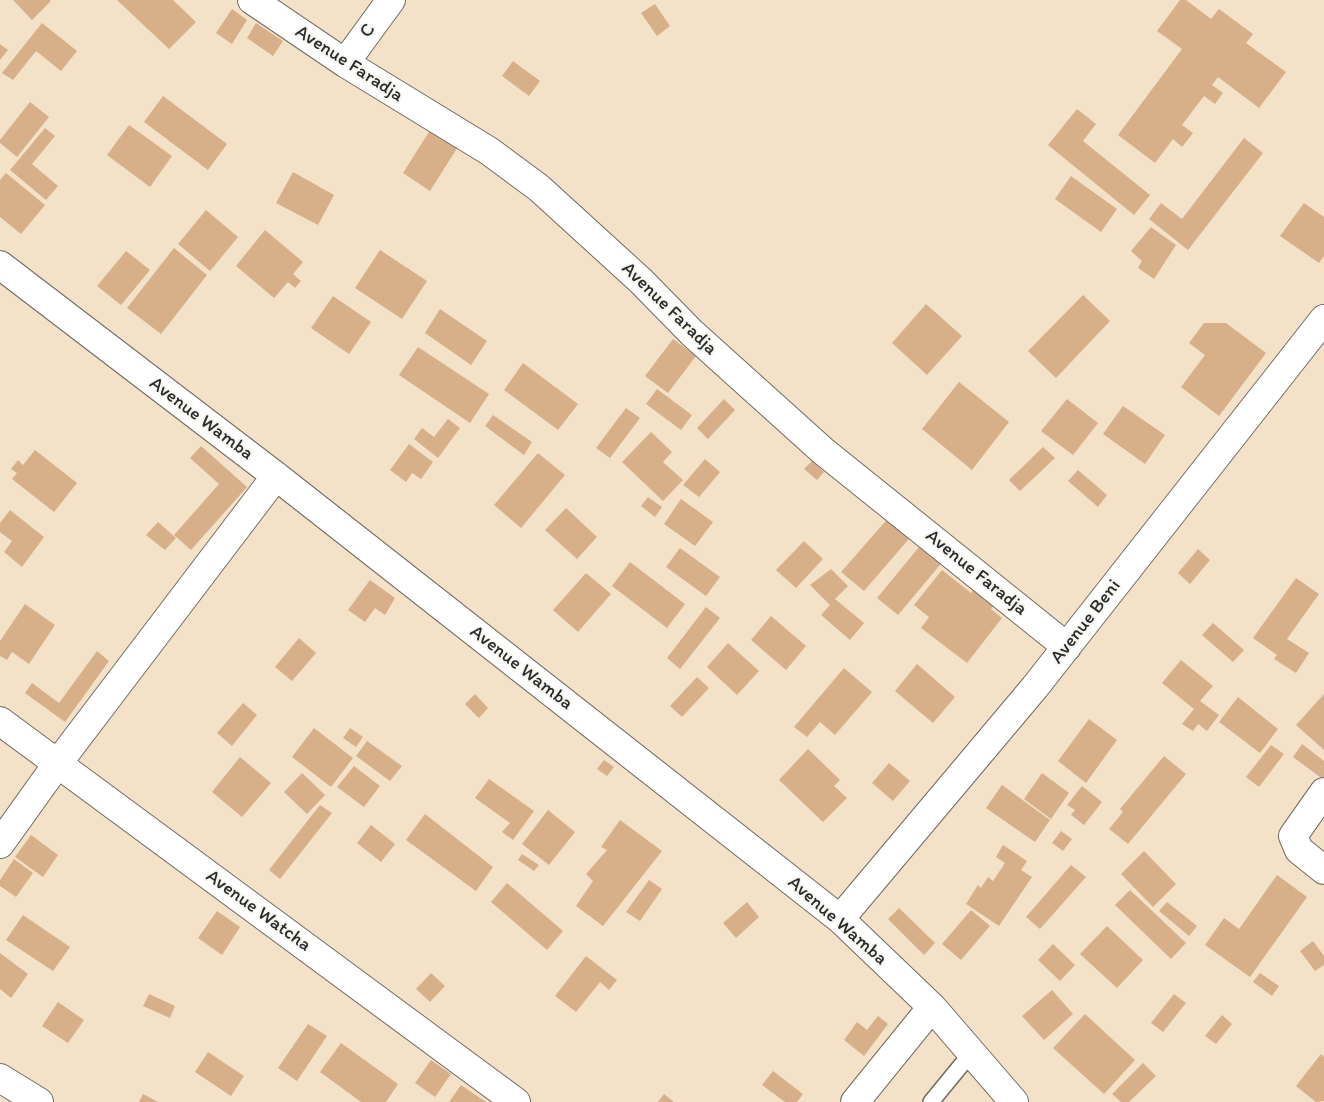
<!DOCTYPE html>
<html>
<head>
<meta charset="utf-8">
<style>
	body { margin:0 }
	canvas { display:block; background:#f3e1c8 }
</style>
</head>
<body>
<canvas width="1324" height="1102"></canvas>
<script>
const ctx = document.querySelector('canvas').getContext('2d');
ctx.lineJoin = 'round';
function paint(path, color) {
  ctx.fillStyle = color;
  ctx.fill(path, 'evenodd');
}
function toPath(rows) {
  const path = new Path2D();
  for (const r of rows) {
    path.moveTo(r[0], r[1]);
    for (let i = 2; i < r.length; i += 2) path.lineTo(r[i], r[i + 1]);
  }
  return path;
}
function stroke(path, color, width, dash) {
  ctx.strokeStyle = color;
  ctx.lineWidth = width;
  ctx.lineCap = dash ? 'butt' : 'round';
  ctx.setLineDash(dash || []);
  ctx.stroke(path);
}
function label(font, color, halo, rows, align = 'center') {
  ctx.font = font + ' Itim,sans-serif';
  ctx.lineWidth = 4;
  ctx.setLineDash([]);
  ctx.textBaseline = 'middle';
  ctx.strokeStyle = halo;
  ctx.fillStyle = color;
  for (const [text, x, y, turn = 0] of rows) {
    ctx.save();
    ctx.translate(x, y);
    ctx.rotate((+turn || 0) * Math.PI / 180);
    ctx.textAlign = isNaN(turn) ? turn : align;
    if (halo) ctx.strokeText(text, 0, 0);
    ctx.fillText(text, 0, 0);
    ctx.restore();
  }
}
const building = toPath([
	[13,0,50,0,51,1,32,20],
	[117,0,173,0,196,22,169,49],
	[1180,0,1186,0,1211,19,1219,9,1253,34,1246,43,1286,72,1259,108,1218,77,1212,85,1223,93,1215,104,1204,96,1182,125,1193,133,1182,147,1173,139,1155,163,1118,135,1182,49,1157,31],
	[655,4,670,26,657,36,641,13],
	[232,9,247,20,232,44,216,33],
	[42,23,77,51,61,71,36,51,13,80,2,73],
	[256,23,283,41,273,56,247,38],
	[0,44,8,50,0,60],
	[513,61,540,81,529,96,502,76],
	[163,96,227,144,208,170,144,122],
	[30,102,49,117,17,157,0,143,0,140],
	[1077,109,1096,124,1083,141,1150,195,1134,215,1048,145],
	[434,124,461,142,430,191,403,173],
	[129,125,172,156,150,187,107,155],
	[45,128,55,136,32,164,58,186,46,200,10,170],
	[1244,138,1263,153,1188,250,1149,219,1161,203,1182,219],
	[293,172,334,195,318,225,276,203],
	[6,173,45,205,21,234,0,217,0,180],
	[1071,176,1117,209,1101,232,1055,199],
	[1304,203,1324,217,1324,256,1319,263,1280,236],
	[206,210,238,237,210,271,178,244],
	[1151,227,1176,245,1154,279,1138,268,1142,261,1131,251],
	[265,230,303,262,293,274,301,281,295,288,288,282,274,298,236,266],
	[174,248,207,275,161,334,127,308],
	[380,250,427,281,402,319,355,288],
	[126,251,150,270,121,305,97,286],
	[1083,295,1110,321,1056,378,1028,351],
	[333,296,371,322,349,354,311,328],
	[926,304,962,336,927,375,892,343],
	[440,309,487,341,471,365,425,333],
	[1204,323,1226,323,1266,353,1219,416,1181,387,1205,355,1189,343],
	[673,339,696,356,668,393,645,376],
	[418,347,489,394,470,423,399,375],
	[523,363,578,404,558,430,504,390],
	[959,382,1009,422,972,470,922,429],
	[657,389,692,415,681,430,646,404],
	[724,399,735,410,708,439,697,428],
	[1067,399,1098,423,1073,455,1041,431],
	[1123,406,1165,435,1145,464,1103,434],
	[626,408,640,418,610,458,596,448],
	[493,415,532,442,524,455,485,426],
	[448,419,460,428,438,458,414,439,422,428,434,437],
	[651,432,672,452,663,462,683,480,663,501,622,462],
	[409,444,433,462,421,479,412,473,406,482,390,470],
	[201,446,247,487,191,550,174,535,219,484,190,458],
	[1043,447,1055,458,1020,491,1009,480],
	[35,450,77,483,54,512,12,479,17,473,11,469,18,460,23,465],
	[538,453,565,475,521,528,494,505],
	[705,459,720,472,699,497,683,485],
	[812,461,824,472,817,480,804,469],
	[1078,470,1107,495,1098,507,1068,481],
	[648,497,662,507,655,517,641,506],
	[681,499,713,522,695,546,664,524],
	[566,508,597,537,577,559,545,530],
	[10,510,44,537,22,567,4,552,12,541,0,532,0,523],
	[891,515,914,533,864,591,841,572],
	[158,522,176,538,165,550,146,535],
	[804,541,823,559,796,588,776,570],
	[924,541,945,559,898,615,877,598],
	[680,548,720,577,706,596,666,567],
	[1198,549,1210,560,1190,584,1178,573],
	[630,562,685,604,667,628,612,586],
	[831,569,848,586,835,599,864,623,850,640,821,615,830,605,810,585],
	[942,570,971,593,975,587,996,603,991,609,1002,618,967,663,921,628,929,617,914,605],
	[586,573,611,594,578,632,553,610],
	[1296,578,1319,594,1287,639,1309,653,1296,673,1274,659,1277,655,1253,638],
	[370,580,395,598,385,615,375,608,365,622,348,610],
	[25,604,55,625,29,664,12,652,7,660,0,656,0,641],
	[706,607,720,618,680,669,667,658],
	[771,616,806,646,786,670,751,640],
	[1213,623,1244,650,1233,662,1202,635],
	[299,638,316,653,292,681,275,667],
	[728,643,759,671,737,695,707,667],
	[97,651,109,661,65,722,25,693,32,683,59,703],
	[1181,660,1213,686,1200,701,1219,715,1207,731,1198,724,1193,731,1182,724,1194,709,1162,683],
	[917,664,955,697,933,723,895,691],
	[844,668,872,692,835,735,820,722,807,737,794,727],
	[697,677,709,688,682,717,670,706],
	[475,694,488,708,479,718,465,704],
	[1324,694,1324,750,1296,725],
	[1238,697,1278,729,1260,753,1219,722],
	[243,703,257,715,232,746,217,733],
	[1089,719,1117,740,1086,783,1058,761],
	[314,728,353,758,331,787,292,757],
	[350,728,363,737,356,747,343,738],
	[367,741,402,766,390,781,356,756],
	[1302,744,1324,761,1324,780,1293,757],
	[1271,745,1284,754,1259,787,1246,777],
	[808,749,840,780,834,786,847,798,823,822,779,780],
	[1164,756,1186,774,1128,844,1109,829,1123,812,1120,809],
	[240,757,271,783,242,817,212,792],
	[604,760,614,767,607,776,597,769],
	[889,763,910,781,893,801,872,783],
	[354,766,380,786,364,807,337,787],
	[302,773,325,795,307,814,284,792],
	[1042,773,1069,793,1051,819,1024,799],
	[489,779,534,811,513,840,502,832,510,823,475,798],
	[1002,785,1050,820,1035,842,986,808],
	[1082,786,1102,802,1084,825,1071,815,1075,810,1067,805],
	[320,805,332,813,280,879,269,870],
	[548,810,575,832,549,865,522,844],
	[425,814,493,867,476,891,406,840],
	[620,820,662,851,603,926,576,906,593,881,586,874,607,850,601,847],
	[371,825,395,844,381,862,357,843],
	[1061,831,1072,839,1063,851,1052,843],
	[31,835,58,855,43,877,15,857],
	[1003,845,1027,861,1021,870,1032,877,999,926,966,904,978,885,981,888,988,877,993,881,1005,863,996,857],
	[1144,851,1176,884,1153,907,1121,874],
	[522,854,539,865,534,871,518,860],
	[14,859,33,873,16,897,0,886,0,880],
	[1071,865,1086,877,1040,929,1026,917],
	[1277,875,1307,897,1250,977,1205,945,1224,918,1239,929],
	[649,880,662,889,640,921,626,912],
	[507,883,563,931,547,950,491,902],
	[1130,890,1186,943,1171,959,1115,905],
	[747,902,759,917,736,938,723,923],
	[1167,902,1197,926,1189,936,1159,911],
	[899,908,935,943,924,955,888,919],
	[971,910,990,926,961,960,942,944],
	[217,911,240,927,222,955,198,938],
	[23,915,70,947,53,971,6,940],
	[1107,926,1143,960,1117,988,1080,954],
	[1313,941,1324,956,1324,965,1315,971,1300,951],
	[1053,944,1075,965,1060,981,1038,960],
	[0,953,28,974,11,998,0,989],
	[586,956,617,980,609,990,600,982,576,1012,555,996],
	[431,973,445,986,430,1002,416,989],
	[1260,973,1279,986,1272,996,1253,982],
	[1052,990,1073,1014,1044,1040,1022,1016],
	[149,994,175,1006,170,1018,143,1006],
	[1174,994,1186,1003,1163,1032,1151,1023],
	[58,1002,84,1020,68,1043,42,1026],
	[1085,1014,1135,1060,1104,1094,1053,1048],
	[1222,1015,1232,1024,1216,1044,1205,1036],
	[878,1016,888,1024,864,1056,844,1040,857,1022,867,1030],
	[308,1024,327,1036,297,1081,278,1068],
	[341,1043,398,1084,386,1102,361,1102,320,1072],
	[208,1052,244,1076,231,1096,195,1072],
	[1321,1054,1324,1057,1324,1101,1316,1102,1296,1086],
	[431,1060,451,1074,435,1097,415,1083],
	[1143,1063,1156,1076,1129,1102,1121,1102,1112,1094],
	[773,1071,803,1094,797,1102,785,1102,762,1085],
	[461,1085,486,1102,449,1102],
	[143,1094,158,1102,139,1102],
	[664,1094,674,1102,658,1102]
]);
const service = toPath([
	[931,1102,972,1052]
]);
const minor = toPath([
	[252,0,345,63,489,151,539,188,641,281,692,333,823,451,1067,647],
	[345,63,391,0],
	[0,265,276,476,840,919,932,1007,1014,1102],
	[0,721,516,1102],
	[1324,792,1293,836,1299,850,1324,870],
	[0,844,58,763,276,476],
	[840,919,1035,687,1324,319],
	[0,1078,39,1102],
	[855,1102,932,1007]
]);
const streetNames = [
	["C",368,31,-54],
	["Avenue Faradja",349,64,33],
	["Avenue Faradja",669,309,44],
	["Avenue Wamba",201,419,37],
	["Avenue Faradja",976,573,39],
	["Avenue Beni",1086,622,-52],
	["Avenue Wamba",521,668,38],
	["Avenue Watcha",258,911,36],
	["Avenue Wamba",837,921,41]
];
paint(building, '#d7b08a');
stroke(service, '#716b62', 18);
stroke(minor, '#716b62', 30);
stroke(service, '#fff', 15);
stroke(minor, '#fff', 28);
label('19px', '#2b2b2b', '#f6f6f2', streetNames);
</script>
</body>
</html>
